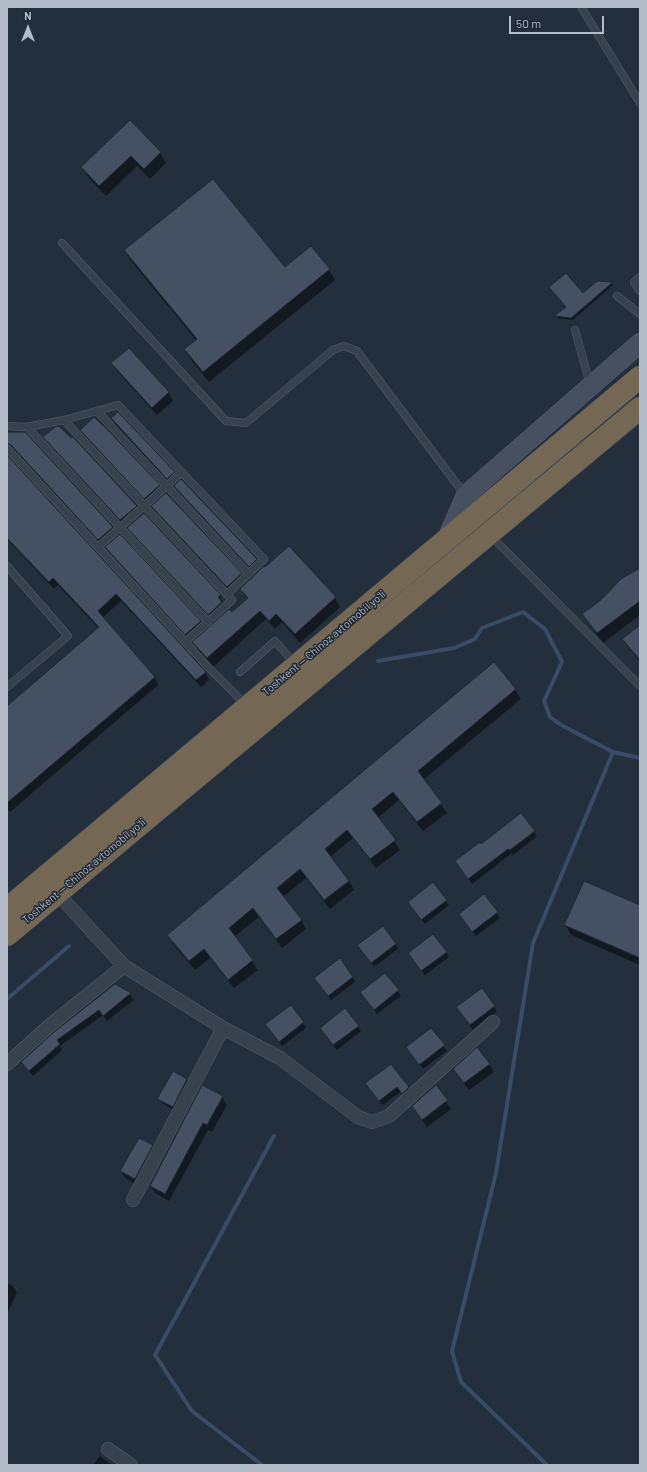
<!DOCTYPE html>
<html>
<head>
<meta charset="utf-8">
<style>
	body { margin:0 }
	#map { position:relative; width:647px; height:1472px; overflow:hidden; background:#242f3e; font-family:Barlow,sans-serif }
	canvas { display:block }
	.frame { position:absolute; inset:0; border:8px solid #b4bcc9; pointer-events:none }
	.north { position:absolute; left:8px; top:8px; width:40px; height:40px; -webkit-text-stroke:3px #1d2633; paint-order:stroke; rotate:0deg; font-size:11px; font-weight:700; line-height:16px; text-align:center; color:#b4bcc9 }
	.north::after { content:''; display:block; margin:auto; width:14px; height:18px; background:#b4bcc9; clip-path:polygon(50% 0,100% 100%,50% 72%,0 100%) }
	.scale { position:absolute; left:509px; top:16px; width:95px; height:18px; box-sizing:border-box; border:2px solid #b4bcc9; border-top:0; padding-left:5px; font-size:12px; line-height:14px; white-space:nowrap; color:#b4bcc9; -webkit-text-stroke:3px #1d2633; paint-order:stroke }
</style>
</head>
<body>
<div id="map">
<canvas width="647" height="1472"></canvas>
<div class="frame"></div>
<div class="north">N</div>
<div class="scale">50 m</div>
</div>
<script>
const ctx = document.querySelector('canvas').getContext('2d');
ctx.lineJoin = 'round';
function paint(path, color) {
  ctx.fillStyle = color;
  ctx.fill(path, 'evenodd');
}
function toPath(rows) {
  const path = new Path2D();
  for (const r of rows) {
    path.moveTo(r[0], r[1]);
    for (let i = 2; i < r.length; i += 2) path.lineTo(r[i], r[i + 1]);
  }
  return path;
}
function stroke(path, color, width, dash) {
  ctx.strokeStyle = color;
  ctx.lineWidth = width;
  ctx.lineCap = dash ? 'butt' : 'round';
  ctx.setLineDash(dash || []);
  ctx.stroke(path);
}
function label(font, color, halo, rows, align = 'center') {
  ctx.font = font + ' Barlow,sans-serif';
  ctx.lineWidth = 3;
  ctx.setLineDash([]);
  ctx.textBaseline = 'middle';
  ctx.strokeStyle = halo;
  ctx.fillStyle = color;
  for (const [text, x, y, turn = 0] of rows) {
    ctx.save();
    ctx.translate(x, y);
    ctx.rotate((+turn || 0) * Math.PI / 180);
    ctx.textAlign = isNaN(turn) ? turn : align;
    if (halo) ctx.strokeText(text, 0, 0);
    ctx.fillText(text, 0, 0);
    ctx.restore();
  }
}
const shadow = toPath([
	[130,121,160,153,166,163,150,179,137,166,106,196,88,177,82,167],
	[311,247,329,270,335,280,209,382,191,360,185,350,196,340,131,261,125,251,285,268],
	[597,282,612,283,613,285,573,320,557,318,556,316],
	[129,349,169,393,173,401,157,415,117,371,113,363],
	[112,419,174,473,178,480,172,486,116,426],
	[81,430,159,486,162,491,148,503,84,435],
	[7,433,112,528,117,535,103,547,16,452,13,451,8,452,7,454],
	[45,438,136,506,139,511,124,525,48,442],
	[7,457,205,672,209,680,201,687,121,601,102,618,154,677,158,685,10,812,7,809,7,707,98,628,58,585,54,589,7,539],
	[175,486,256,559,259,564,252,571,178,491],
	[153,506,241,574,244,579,230,591,155,511],
	[128,528,220,596,224,607,211,619,131,533],
	[289,547,335,598,340,607,300,643,282,622,275,629,266,619,213,667,199,652,193,642,232,614,248,599,241,589],
	[106,548,200,622,203,627,189,639,109,552],
	[640,570,640,615,603,643,583,614],
	[640,626,640,662,630,649,624,639],
	[494,664,515,690,521,699,423,780,447,813,423,831,399,800,378,818,400,850,376,868,353,838,330,857,349,881,354,890,330,909,306,878,283,897,301,920,306,929,282,948,259,917,234,937,258,970,234,988,210,958,195,970,173,944,168,935],
	[534,832,537,836,513,855,512,853,472,884,456,862,481,845],
	[484,896,500,918,476,936,463,919],
	[446,901,449,905,425,924,412,907],
	[640,906,640,965,571,935,566,925],
	[396,944,398,949,374,967,361,950],
	[446,952,449,957,425,975,409,953],
	[385,974,401,996,377,1014,361,992],
	[353,977,355,982,331,1000,318,983],
	[115,985,130,994,134,1000,107,1021,103,1015,60,1046,62,1050,33,1076,22,1062],
	[482,990,497,1011,473,1030,457,1008],
	[291,1006,306,1028,282,1046,269,1029],
	[358,1027,361,1031,337,1050,324,1033],
	[431,1029,447,1051,423,1069,407,1047],
	[489,1064,494,1072,469,1090,459,1076],
	[187,1080,190,1084,175,1111,162,1103,159,1099],
	[367,1083,408,1088,411,1093,405,1098,401,1092,382,1105],
	[203,1086,222,1097,227,1105,212,1132,208,1130,169,1201,155,1193,151,1186],
	[435,1086,451,1109,427,1127,413,1107],
	[152,1146,156,1154,139,1186,125,1178,121,1171],
	[7,1283,13,1286,17,1293,7,1314],
	[100,1456,112,1465,93,1465]
]);
const stream = toPath([
	[378,661,454,648,475,639,482,628,523,612,545,629,562,662,544,701,550,717,561,725,613,752,640,758],
	[7,999,69,946],
	[262,1465,192,1411,155,1355,274,1136],
	[547,1465,461,1382,452,1351,496,1173,533,943,613,752]
]);
const building = toPath([
	[130,120,161,152,144,169,131,156,99,186,81,167,130,120],
	[213,179,285,267,311,246,330,269,203,372,184,349,197,339,124,250,213,179],
	[566,273,583,293,597,281,613,282,571,318,554,316,566,307,549,287,566,273],
	[129,348,169,392,152,408,111,363,129,348],
	[118,412,175,472,167,479,111,418,118,412],
	[94,417,103,426,103,425,160,485,144,499,80,430,94,417],
	[59,426,71,438,73,437,137,506,120,520,43,437,55,427,59,426],
	[7,432,25,432,113,527,98,540,11,445,7,443,7,432],
	[7,455,206,672,196,680,116,594,98,611,155,677,7,803,7,706,99,627,53,578,49,582,7,538,7,455],
	[181,479,257,559,249,567,174,486,181,479],
	[166,493,242,573,227,587,151,506,166,493],
	[144,513,221,595,218,597,222,602,208,615,127,528,144,513],
	[120,534,201,621,185,635,105,547,120,534],
	[289,546,336,597,295,634,276,614,269,621,260,611,207,658,192,642,229,609,232,612,248,598,240,589,264,566,265,567,289,546],
	[640,568,640,601,597,633,582,614,602,599,621,579,640,568],
	[640,625,640,660,622,639,640,625],
	[494,662,516,689,418,771,442,803,417,822,393,792,372,809,396,840,370,859,347,830,325,849,349,881,324,900,300,869,277,888,302,920,276,939,253,908,229,928,253,960,228,980,204,949,189,961,167,935,494,662],
	[521,813,535,831,510,850,508,849,468,879,455,861,480,842,481,844,521,813],
	[584,881,640,905,640,958,564,925,584,881],
	[433,882,447,900,421,920,408,902,433,882],
	[484,894,498,912,472,932,459,914,484,894],
	[383,926,396,944,371,963,357,945,383,926],
	[433,934,447,952,421,971,408,953,433,934],
	[340,958,353,977,328,996,314,978,340,958],
	[385,973,399,990,374,1010,360,992,385,973],
	[115,984,131,993,103,1016,99,1010,57,1040,60,1044,29,1071,21,1062,54,1032,115,984],
	[482,988,495,1006,470,1025,456,1007,482,988],
	[291,1005,304,1022,279,1042,265,1024,291,1005],
	[345,1008,359,1026,333,1045,320,1028,345,1008],
	[431,1028,445,1045,419,1065,406,1047,431,1028],
	[477,1047,490,1064,464,1083,453,1069,477,1047],
	[391,1064,409,1087,402,1094,397,1087,379,1101,365,1083,391,1064],
	[173,1071,187,1079,173,1107,157,1099,173,1071],
	[202,1085,223,1096,207,1125,203,1123,165,1194,150,1186,202,1085],
	[436,1085,448,1100,422,1120,412,1106,436,1085],
	[139,1138,153,1145,135,1179,120,1171,139,1138]
]);
const lane = toPath([
	[581,7,640,103],
	[62,243,226,421,246,423,333,350,344,346,357,351,465,495],
	[640,277,634,282,640,291],
	[617,296,640,314],
	[575,330,590,384],
	[97,411,248,573],
	[64,420,232,600,185,642],
	[7,426,27,427,64,420,118,405,264,559,227,594],
	[27,427,208,622],
	[7,448,209,668,246,705],
	[490,535,640,686],
	[98,547,182,472],
	[7,566,68,636,7,687],
	[240,672,275,641,295,664]
]);
const street = toPath([
	[57,893,124,966,223,1028,280,1058,358,1117,372,1122,389,1116,493,1022],
	[7,1064,49,1026,124,966],
	[133,1200,223,1028],
	[108,1449,131,1465]
]);
const secondary = toPath([
	[447,539,466,495,640,343]
]);
const highway = toPath([
	[7,909,640,377],
	[7,935,640,408]
]);
const streetNames = [
	["Toshkent — Chinoz avtomobil yoʻli",324,643,-40],
	["Toshkent — Chinoz avtomobil yoʻli",84,871,-40]
];
paint(shadow, '#0007');
stroke(stream, '#394c67', 4);
paint(building, '#455162');
stroke(building, '#1f2835', 1);
stroke(lane, '#565f6c', 8);
stroke(street, '#565f6c', 14);
stroke(secondary, '#565f6c', 20);
stroke(highway, '#434c59', 23);
stroke(lane, '#38414e', 7);
stroke(street, '#38414e', 13);
stroke(secondary, '#465061', 19);
stroke(highway, '#746855', 22);
label('11px', '#b4bcc9', '#1d2633', streetNames);
</script>
</body>
</html>
